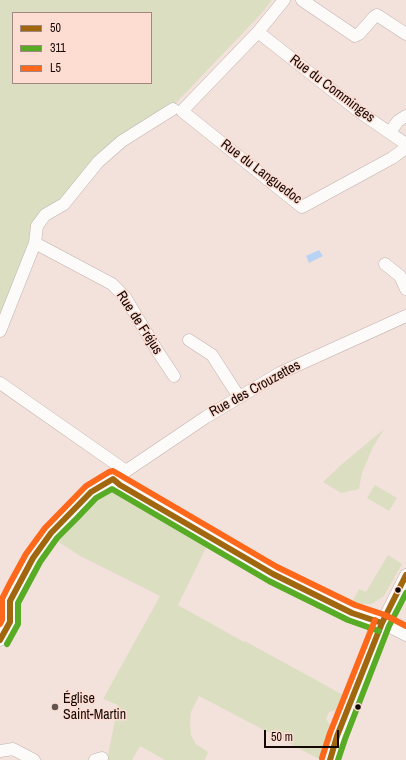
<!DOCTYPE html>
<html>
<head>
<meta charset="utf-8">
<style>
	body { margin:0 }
	#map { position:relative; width:406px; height:760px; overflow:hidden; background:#f3e2dc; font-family:"Archivo Narrow",sans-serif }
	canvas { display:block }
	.legend { position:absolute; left:12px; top:12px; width:140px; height:72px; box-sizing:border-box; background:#fdddd2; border:1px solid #a08880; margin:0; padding:5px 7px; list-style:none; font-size:12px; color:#140805 }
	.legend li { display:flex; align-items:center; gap:8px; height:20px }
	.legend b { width:20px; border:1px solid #a08880 }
	.scale { position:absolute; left:264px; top:730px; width:75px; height:18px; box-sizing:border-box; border:2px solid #140805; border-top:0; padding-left:5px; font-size:12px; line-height:14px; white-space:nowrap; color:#140805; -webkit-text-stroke:3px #fdddd2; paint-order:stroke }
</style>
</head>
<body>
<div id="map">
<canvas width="406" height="760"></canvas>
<ul class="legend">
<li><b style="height:5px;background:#a0670f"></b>50</li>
<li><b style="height:5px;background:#58ac25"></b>311</li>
<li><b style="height:5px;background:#ff671b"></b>L5</li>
</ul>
<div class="scale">50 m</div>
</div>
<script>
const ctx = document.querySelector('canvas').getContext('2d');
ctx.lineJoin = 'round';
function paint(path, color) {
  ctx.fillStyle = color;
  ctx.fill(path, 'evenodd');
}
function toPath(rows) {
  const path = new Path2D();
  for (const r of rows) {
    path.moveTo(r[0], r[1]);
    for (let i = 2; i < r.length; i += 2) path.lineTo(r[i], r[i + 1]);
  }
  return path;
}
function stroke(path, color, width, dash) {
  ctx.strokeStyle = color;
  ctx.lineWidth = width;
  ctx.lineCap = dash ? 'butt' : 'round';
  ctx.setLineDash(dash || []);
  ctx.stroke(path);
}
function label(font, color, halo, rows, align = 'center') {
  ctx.font = font + ' "Archivo Narrow",sans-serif';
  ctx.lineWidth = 3;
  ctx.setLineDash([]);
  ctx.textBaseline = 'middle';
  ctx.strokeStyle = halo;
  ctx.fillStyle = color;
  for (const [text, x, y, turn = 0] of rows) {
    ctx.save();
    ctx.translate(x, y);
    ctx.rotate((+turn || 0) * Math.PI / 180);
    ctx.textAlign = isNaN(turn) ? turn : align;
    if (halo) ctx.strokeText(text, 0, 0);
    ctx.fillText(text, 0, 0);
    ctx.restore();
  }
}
const green = toPath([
	[0,0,272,0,262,13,174,105,135,129,44,224,0,321],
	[13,13,151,13,151,83,13,83],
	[384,429,373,447,362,473,359,489,341,493,323,482,341,465],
	[375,485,397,498,389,511,367,498],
	[102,490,119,490,209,542,178,605,244,642,245,641,345,696,340,709,329,712,326,719,333,729,321,760,199,696,191,712,190,722,191,735,196,744,208,752,205,760,165,760,140,746,132,760,107,760,118,705,103,699,160,596,80,556,57,541,78,510],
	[388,555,402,564,384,596,372,604,351,604,359,589,366,592]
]);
const water = toPath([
	[319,250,323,256,309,263,306,256]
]);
const minor = toPath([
	[284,0,258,32,182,111,302,207,392,158,406,148],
	[302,0,355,36,359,34,374,17,377,15,406,34],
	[258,32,361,113,406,144],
	[390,132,398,121,406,116],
	[35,243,112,284,125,297,158,352,174,376],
	[385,264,400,276,406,289],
	[0,331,35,243,37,226,45,215,64,204,98,162,122,141,173,109],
	[189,340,212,355,239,397],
	[0,383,126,471],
	[113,479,120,485,273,574,352,613,363,616,382,623,406,635],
	[0,640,10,622,10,601,16,588,33,558,51,533,91,492,126,471,206,417,280,373,406,316],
	[0,751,13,749,34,760],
	[95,760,102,758],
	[330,760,337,736,382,623,406,575]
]);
const bus1 = toPath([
	[0,640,10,622,10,601,33,558,51,533,91,492,113,479,120,485,273,574,352,613,382,623],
	[330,760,337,736,382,623,406,575]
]);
const bus2 = toPath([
	[7,644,18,624,18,603,40,562,57,538,77,518,96,498,112,489,269,581,348,620,379,631],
	[338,760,345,739,389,626,406,593]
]);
const bus3 = toPath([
	[0,624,2,620,2,599,9,585,26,554,45,528,86,486,109,472,113,471,277,567,355,605,385,615,406,626],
	[322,758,330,733,375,620]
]);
const markers = [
	[398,590,3.5,"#140805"],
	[55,707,4,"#625450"],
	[358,707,3.5,"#140805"]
];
const streetNames = [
	["Rue du Comminges",332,89,37],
	["Rue du Languedoc",261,172,37],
	["Rue de Fréjus",139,323,57],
	["Rue des Crouzettes",255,389,-29]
];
const poiNames = [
	["Église",63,699],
	["Saint-Martin",63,715]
];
paint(green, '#dcdec2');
paint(water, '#b8d3f3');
stroke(minor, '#c1b2ad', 13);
stroke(minor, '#fdfbfa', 12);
stroke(bus1, '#a0670f', 6);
stroke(bus2, '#58ac25', 6);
stroke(bus3, '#ff671b', 6);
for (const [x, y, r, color] of markers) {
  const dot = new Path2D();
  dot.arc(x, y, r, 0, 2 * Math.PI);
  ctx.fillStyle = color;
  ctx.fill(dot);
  stroke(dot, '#fdddd2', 1.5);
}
label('14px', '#140805', '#fdddd2', streetNames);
label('14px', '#140805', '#fdddd2', poiNames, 'left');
</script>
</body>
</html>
